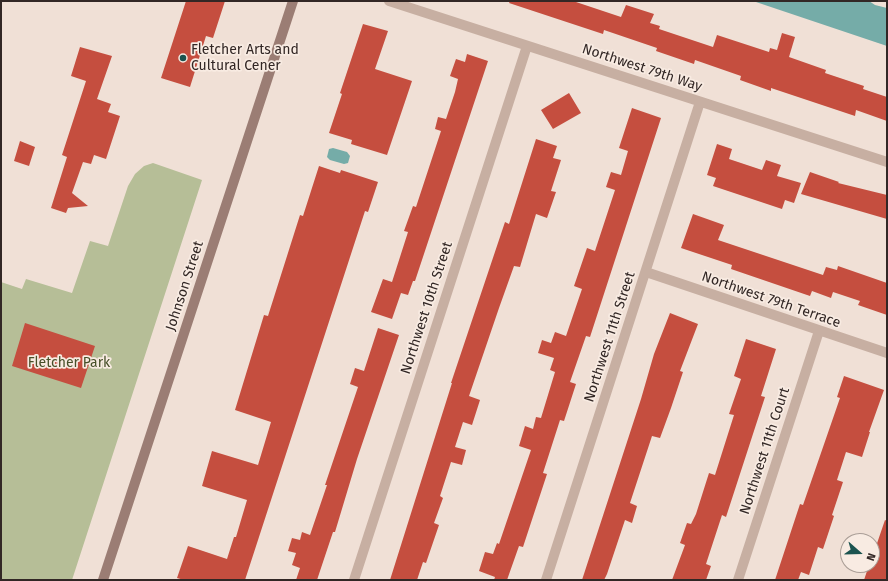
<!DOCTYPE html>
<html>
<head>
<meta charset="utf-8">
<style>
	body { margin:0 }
	#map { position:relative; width:888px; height:581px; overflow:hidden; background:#f0e0d6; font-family:"Fira Sans",sans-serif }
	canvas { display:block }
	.frame { position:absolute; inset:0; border:2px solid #322725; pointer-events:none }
	.north { position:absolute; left:840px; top:533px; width:40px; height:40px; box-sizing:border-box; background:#f8ebe2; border:1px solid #a99d96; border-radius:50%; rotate:110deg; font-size:11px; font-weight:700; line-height:16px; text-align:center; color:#322725 }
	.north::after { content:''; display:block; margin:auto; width:14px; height:18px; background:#1b534f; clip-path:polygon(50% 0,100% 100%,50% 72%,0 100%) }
</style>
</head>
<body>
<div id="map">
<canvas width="888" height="581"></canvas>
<div class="frame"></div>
<div class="north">N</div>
</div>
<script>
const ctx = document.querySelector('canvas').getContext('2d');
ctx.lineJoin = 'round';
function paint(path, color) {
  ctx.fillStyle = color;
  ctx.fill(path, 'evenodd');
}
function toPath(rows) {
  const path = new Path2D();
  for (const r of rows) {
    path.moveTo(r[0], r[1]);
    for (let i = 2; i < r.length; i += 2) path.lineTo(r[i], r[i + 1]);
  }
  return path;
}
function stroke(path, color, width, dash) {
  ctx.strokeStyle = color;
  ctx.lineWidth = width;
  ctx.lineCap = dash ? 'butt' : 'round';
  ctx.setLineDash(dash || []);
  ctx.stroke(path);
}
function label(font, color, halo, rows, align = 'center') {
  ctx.font = font + ' "Fira Sans",sans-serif';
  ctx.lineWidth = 3.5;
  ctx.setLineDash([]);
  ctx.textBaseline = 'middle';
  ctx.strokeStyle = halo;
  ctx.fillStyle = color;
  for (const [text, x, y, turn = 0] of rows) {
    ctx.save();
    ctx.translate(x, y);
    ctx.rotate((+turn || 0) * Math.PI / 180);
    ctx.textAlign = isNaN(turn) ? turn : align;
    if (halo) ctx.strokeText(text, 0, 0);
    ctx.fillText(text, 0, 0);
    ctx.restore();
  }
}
const green = toPath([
	[153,163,202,180,72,580,1,580,1,282,22,289,26,279,72,293,90,241,108,246,128,186,135,174,144,166]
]);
const water = toPath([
	[753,1,869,1,875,5,887,8,887,46],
	[333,148,347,152,350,156,348,163,344,164,330,160,327,157,329,149]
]);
const building = toPath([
	[186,1,225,1,213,38,206,36,190,87,161,78],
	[510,1,573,1,621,17,626,5,654,14,650,23,660,26,659,29,713,47,717,35,769,52,770,48,777,50,782,33,795,37,789,57,826,70,825,73,864,86,863,89,887,97,887,121,856,110,855,116,771,88,771,91,740,80,741,76,695,60,694,64,656,51,657,48,604,30,603,34,509,3],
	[363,24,388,31,375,69,412,81,387,155,351,144,352,140,329,133,342,94,340,93],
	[80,47,112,56,97,99,111,104,108,112,120,116,106,159,94,155,91,164,83,162,72,193,88,206,68,208,66,213,51,208,67,157,62,155,86,81,71,76],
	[467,54,488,61,415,281,413,281,408,295,401,293,392,319,371,312,383,279,392,282,408,232,404,231,413,206,416,207,441,131,435,129,438,117,446,119,455,92,458,79,450,76,456,59,465,62],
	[569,93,581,113,553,129,541,110],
	[632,108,661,118,590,337,586,336,570,382,576,384,564,421,560,420,543,473,547,474,523,547,519,546,507,580,494,580,495,577,479,571,485,552,493,554,497,543,499,544,531,450,519,446,525,426,533,429,536,417,541,418,555,372,550,370,554,358,538,353,542,340,551,343,555,332,566,336,582,289,574,286,587,248,595,251,615,190,606,187,611,172,621,175,628,151,619,148],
	[536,139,557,146,553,158,561,160,551,191,556,192,547,218,536,214,520,267,514,266,499,308,469,396,480,400,472,425,463,422,455,447,466,450,462,465,451,462,440,496,443,498,434,523,439,525,426,563,423,562,417,580,390,580,452,383,451,383,505,222,509,224],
	[20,141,35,147,29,166,14,161],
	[717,144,732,149,729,159,762,170,766,160,781,165,777,176,801,183,794,203,785,200,782,209,713,186,716,178,707,175],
	[319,166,340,173,341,170,378,182,368,212,365,211,245,580,184,580,177,578,188,546,227,559,234,537,236,537,247,500,202,486,212,451,258,465,271,422,235,410,264,315,268,316,300,215,303,216],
	[810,172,839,182,838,183,887,195,887,219,801,194],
	[693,214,724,225,718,240,823,275,826,267,837,270,838,266,887,283,887,315,858,305,860,301,833,292,831,298,812,291,810,296,731,269,732,265,681,248],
	[670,313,698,324,680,371,683,372,671,408,660,438,652,436,630,503,637,506,632,523,625,520,607,574,604,580,582,580,641,399,654,354],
	[25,323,95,346,81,388,12,366],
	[378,328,399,335,357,459,335,532,333,532,317,580,296,580,300,568,292,565,296,553,288,551,292,538,300,540,302,532,310,535,327,485,325,485,358,387,350,384,355,368,364,371],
	[746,339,776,349,761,396,765,397,726,517,722,515,706,564,711,566,706,580,672,580,685,545,680,543,687,523,691,524,696,514,709,473,715,475,734,415,729,414,741,379,734,376],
	[844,376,884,390,869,432,870,432,862,457,846,452,837,480,843,482,832,515,834,516,823,549,818,547,809,575,801,572,798,580,775,580,800,504,803,505,840,398,837,397],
	[885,520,887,521,887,580,864,580,869,565,872,565,872,558]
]);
const street = toPath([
	[389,1,887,162],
	[646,272,887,353],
	[354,580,527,46],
	[546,580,700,102],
	[738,580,819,331]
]);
const secondary = toPath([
	[103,580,293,1]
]);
const markers = [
	[183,58,4,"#1b534f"]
];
const poiNames = [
	["Fletcher Arts and",191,50],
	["Cultural Cener",191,66]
];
const streetNames = [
	["Northwest 79th Way",642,68,18],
	["Johnson Street",185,286,-72],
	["Northwest 79th Terrace",771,300,19],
	["Northwest 10th Street",427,308,-72],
	["Northwest 11th Street",610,337,-72],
	["Northwest 11th Court",765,451,-72]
];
const parkNames = [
	["Fletcher Park",69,363]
];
paint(green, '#b6be97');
paint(water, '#75aca8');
paint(building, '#c54e3f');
stroke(street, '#c7afa2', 10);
stroke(secondary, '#9b7d74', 10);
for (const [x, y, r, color] of markers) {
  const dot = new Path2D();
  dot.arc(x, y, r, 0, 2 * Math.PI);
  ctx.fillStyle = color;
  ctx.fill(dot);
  stroke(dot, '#f8ebe2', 1.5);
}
label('14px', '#322725', '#f8ebe2', poiNames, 'left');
label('14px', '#322725', '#f8ebe2', streetNames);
label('14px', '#475029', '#f8ebe2', parkNames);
</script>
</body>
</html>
